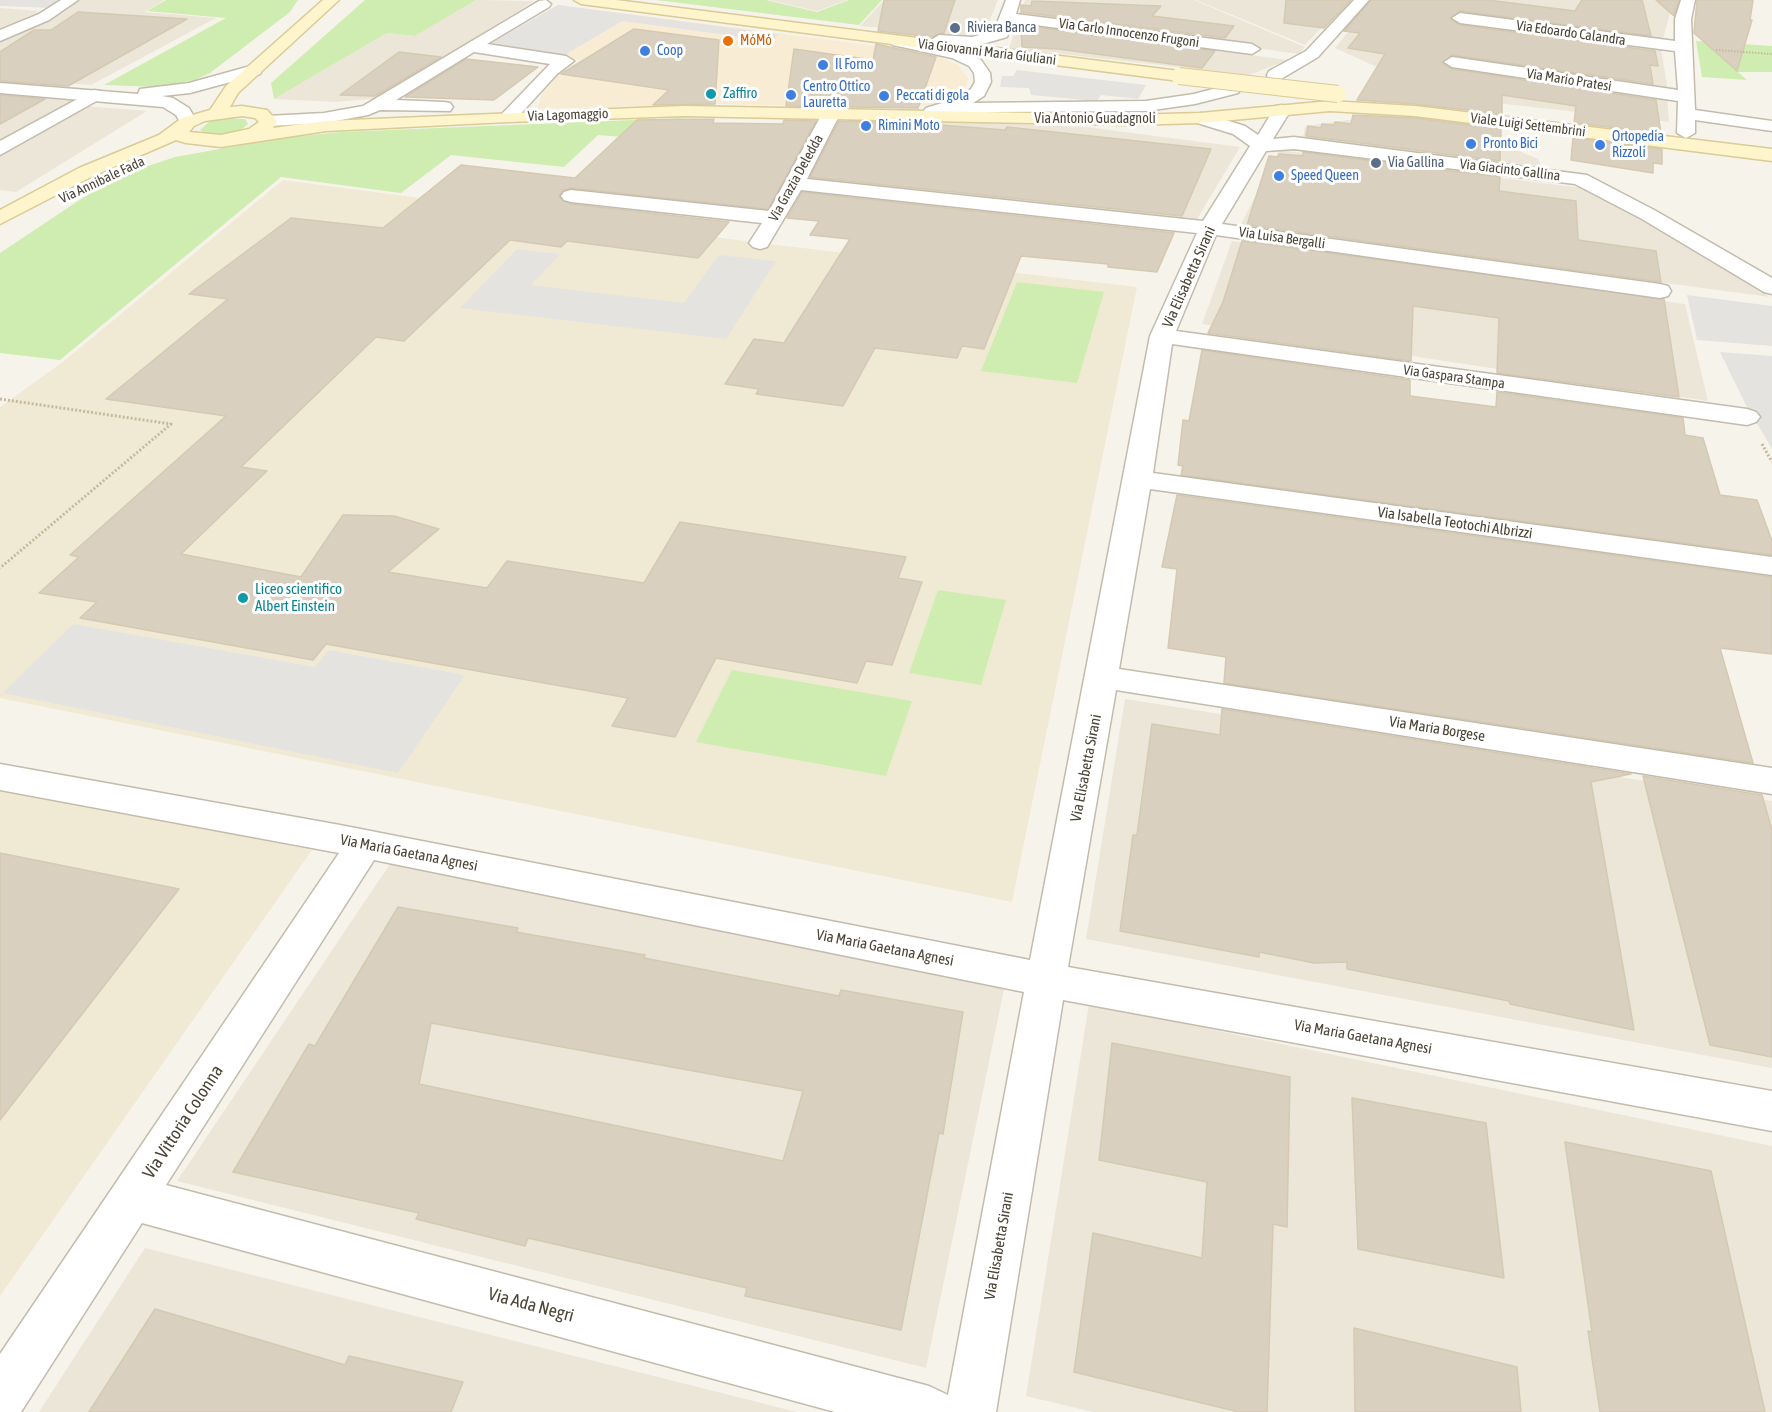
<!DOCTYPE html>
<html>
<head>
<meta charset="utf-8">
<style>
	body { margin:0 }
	canvas { display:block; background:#f6f3eb }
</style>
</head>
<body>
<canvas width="1772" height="1412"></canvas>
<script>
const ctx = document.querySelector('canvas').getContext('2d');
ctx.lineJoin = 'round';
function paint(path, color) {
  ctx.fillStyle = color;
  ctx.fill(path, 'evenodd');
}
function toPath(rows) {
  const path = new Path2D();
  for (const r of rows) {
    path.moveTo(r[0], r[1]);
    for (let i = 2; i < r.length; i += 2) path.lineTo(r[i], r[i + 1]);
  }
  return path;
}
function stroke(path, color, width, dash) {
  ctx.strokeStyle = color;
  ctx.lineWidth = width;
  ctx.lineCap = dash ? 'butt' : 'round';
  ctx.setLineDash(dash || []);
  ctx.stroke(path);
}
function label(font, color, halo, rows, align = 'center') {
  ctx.font = font + ' "Asap Condensed",sans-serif';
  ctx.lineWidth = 6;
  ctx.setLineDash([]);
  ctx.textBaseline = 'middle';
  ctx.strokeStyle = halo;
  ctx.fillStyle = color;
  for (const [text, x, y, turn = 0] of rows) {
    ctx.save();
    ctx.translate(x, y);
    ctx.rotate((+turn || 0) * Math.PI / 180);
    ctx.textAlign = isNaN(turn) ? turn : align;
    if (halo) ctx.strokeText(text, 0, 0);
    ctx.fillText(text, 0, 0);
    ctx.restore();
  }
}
const residential = toPath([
	[75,0,164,0,145,12,216,18,91,85,0,78,0,42],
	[476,0,534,1,379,98,337,102,274,99,387,33,415,36],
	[769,0,847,0,817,11],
	[884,0,998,0,985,31,974,36,860,26],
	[1025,0,1194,0,1305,47,1299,54,1019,15],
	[1196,0,1348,0,1305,45],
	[1374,0,1674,0,1662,42,1452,14,1450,19,1661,49,1668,91,1439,57,1438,64,1667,98,1669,122,1586,110,1586,113,1443,97,1335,48],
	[0,8,39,11,0,30],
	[1017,25,1288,60,1249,75,1009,48],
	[0,91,83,97,0,144],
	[85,106,147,111,16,192,0,190,0,155],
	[851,117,1086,127,1240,147,1196,221,814,181],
	[1348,120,1485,137,1538,159,1543,168,1303,140,1305,126],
	[1279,150,1590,189,1770,297,1240,226],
	[1232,241,1685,304,1708,401,1202,324],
	[1125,699,1772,801,1772,1068,1086,939],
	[390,864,1005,984,926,1368,177,1181],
	[1089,1004,1772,1146,1772,1412,1093,1412,1026,1396],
	[145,1248,797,1412,39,1412]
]);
const commercial = toPath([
	[558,5,931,53,958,65,968,78,967,85,960,97,946,103,906,108,717,104,537,109,544,87,558,73,581,60,517,50,524,26]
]);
const education = toPath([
	[283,180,760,243,1137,287,1012,902,0,698,0,407,64,361],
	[0,789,312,850,0,1296]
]);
const green = toPath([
	[166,0,298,0,290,12,210,73,195,80,156,87,104,85,226,18,147,11],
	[365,0,476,0,415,36,387,33,274,99,271,83],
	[656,0,766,0,817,12,849,0,882,0,859,25],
	[1696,41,1772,46,1772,72,1738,72,1747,80,1702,77],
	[224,118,245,119,248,124,241,130,219,135,206,134,200,130,209,122],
	[682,118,660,140,598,135,564,167,451,155,401,193,281,177,60,360,0,353,0,253,93,191,130,172,175,157,282,138,341,132],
	[1017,282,1104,292,1077,383,981,371],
	[938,590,1006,600,981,685,909,673],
	[732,670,912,701,886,776,696,742]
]);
const parking = toPath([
	[0,0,64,0,51,8,0,6],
	[558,5,779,34,772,41,622,21,563,56,486,46],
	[1017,70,1146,85,1138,99,1101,95,1097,101,1031,95,1029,88,1000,87,1002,76,1013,76],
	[517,249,560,254,531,285,684,303,719,255,776,261,726,339,460,308],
	[1687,295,1772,306,1772,346,1697,340],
	[1720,352,1772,356,1772,449,1745,403],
	[73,624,315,667,329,650,465,675,398,773,3,693]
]);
const building = toPath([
	[884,0,955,0,944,33,931,37,878,31,884,0],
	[1286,0,1351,0,1324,28,1284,23,1286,0],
	[1371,0,1487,0,1575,11,1582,0,1642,0,1651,36,1460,11,1450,19,1460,25,1655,51,1658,66,1650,65,1653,84,1452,55,1442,63,1452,69,1656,100,1661,133,1574,123,1576,106,1502,95,1502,114,1415,104,1357,100,1385,54,1348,48,1360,33,1344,31,1371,0],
	[1656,0,1679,0,1674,16,1656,0],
	[1697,0,1753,0,1750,20,1752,20,1737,71,1694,33,1697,0],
	[1032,1,1161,6,1152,16,1234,26,1225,38,1021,12,1021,5,1031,6,1032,1],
	[78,12,187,19,68,86,0,81,0,52,34,30,51,30,78,12],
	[1021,25,1215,51,1202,68,1058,49,1022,47,1021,25],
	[634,29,719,40,715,104,653,105,669,90,561,74,634,29],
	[876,44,936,57,918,108,786,106,794,49,873,60,876,44],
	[399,52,441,57,375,96,340,95,399,52],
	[466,59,538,67,494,100,405,97,466,59],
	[0,95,45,99,0,124,0,95],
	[1353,115,1415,118,1501,129,1500,161,1306,136,1308,126,1321,128,1322,124,1334,125,1335,122,1351,124,1353,115],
	[714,119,713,123,783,124,784,120,816,121,768,209,571,188,563,190,559,197,571,204,729,222,698,258,567,241,561,247,510,240,404,341,376,337,241,467,267,471,181,554,301,577,343,515,394,516,439,529,388,572,487,588,507,561,644,583,680,522,906,557,898,578,922,582,892,665,866,661,857,683,716,658,675,737,612,726,628,698,326,644,313,660,80,618,97,602,39,593,79,557,70,555,226,416,106,399,228,299,189,294,291,218,383,228,461,165,575,178,637,120,714,119],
	[839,121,913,123,1005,130,1007,127,1211,149,1182,216,810,177,839,121],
	[1573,138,1662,149,1662,164,1653,163,1653,173,1571,160,1573,138],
	[1303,152,1500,177,1499,191,1576,201,1578,240,1656,251,1661,282,1247,225,1269,156,1278,157,1279,154,1303,156,1303,152],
	[802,192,1174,233,1157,272,1108,267,1108,264,1021,256,984,349,962,346,957,358,875,348,843,406,756,394,759,389,725,384,754,339,784,343,850,239,810,235,819,221,787,218,802,192],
	[1242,241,1664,299,1679,397,1497,373,1499,318,1413,306,1411,361,1208,333,1223,302,1242,241],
	[1202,350,1410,380,1410,396,1496,407,1497,392,1683,418,1685,435,1703,438,1720,495,1757,500,1772,541,1772,555,1181,475,1183,466,1178,465,1183,420,1189,421,1202,350],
	[1177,495,1772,577,1772,654,1720,648,1753,763,1224,683,1226,657,1168,648,1177,569,1162,567,1177,495],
	[1222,709,1631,774,1591,782,1634,1030,1510,1004,1509,1001,1347,969,1347,962,1314,963,1259,952,1259,957,1120,931,1133,835,1137,835,1152,724,1220,735,1222,709],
	[1643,776,1762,795,1772,830,1772,1057,1710,1045,1643,776],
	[0,853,179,889,0,1120,0,853],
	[398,907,518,928,516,932,645,955,644,958,839,996,841,990,963,1012,943,1134,939,1133,901,1330,745,1296,747,1288,528,1238,525,1246,416,1219,419,1213,233,1172,309,1044,315,1046,398,907],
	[431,1023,803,1091,783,1161,419,1084,431,1023],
	[1112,1043,1290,1077,1287,1227,1273,1224,1267,1412,1239,1412,1074,1372,1093,1233,1202,1258,1207,1182,1099,1160,1112,1043],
	[1352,1098,1486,1123,1504,1278,1358,1249,1352,1098],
	[1565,1142,1711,1171,1765,1412,1600,1412,1588,1331,1592,1332,1565,1142],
	[155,1309,345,1365,349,1356,463,1382,451,1412,89,1412,155,1309],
	[1354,1328,1517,1367,1521,1412,1355,1412,1354,1328]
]);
const pathFar1 = toPath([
	[1716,50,1772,54]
]);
const path = toPath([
	[0,399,171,424,0,568],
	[1762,444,1772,462]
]);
const minor = toPath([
	[61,0,78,0,49,20,0,41,0,30,39,14,61,0],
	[546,0,551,4,549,7,487,44,566,56,574,61,557,74,514,121,502,121,499,117,550,64,474,52,396,100,444,102,450,103,453,107,450,111,380,110,368,115,324,123,268,126,259,121,268,116,324,113,363,106,539,1,546,0],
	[1006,0,1020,0,1016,14,1252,44,1260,49,1252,54,1013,22,1007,37,972,47,939,45,931,40,939,35,972,37,994,31,1006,0],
	[1354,0,1369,0,1318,57,1281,79,1269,79,1267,75,1269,71,1306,51,1354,0],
	[1681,0,1695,0,1691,19,1695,110,1772,121,1772,131,1695,120,1695,133,1686,138,1677,133,1678,101,1452,67,1444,62,1452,57,1678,90,1675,51,1460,23,1452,18,1460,13,1675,41,1675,19,1681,0],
	[899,37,963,51,981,60,990,73,991,82,984,96,973,103,1146,101,1194,94,1232,84,1241,89,1238,93,1195,104,1146,111,993,112,932,117,926,116,923,112,926,108,958,98,971,89,975,82,974,73,969,66,952,58,893,45,891,42,899,37],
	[94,90,100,91,103,95,100,99,0,155,0,141,94,90],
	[1282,105,1291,110,1273,139,1294,137,1587,175,1656,211,1772,278,1772,294,1764,292,1642,219,1575,184,1294,149,1266,151,1222,224,1660,284,1668,286,1671,291,1668,296,1660,298,1216,235,1176,331,1747,409,1756,412,1760,417,1756,422,1747,425,1172,344,1153,473,1772,557,1772,575,1150,489,1119,669,1772,768,1772,794,1116,690,1068,967,1772,1091,1772,1131,1063,1000,996,1412,835,1412,142,1223,21,1412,0,1412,0,1354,339,853,0,790,0,764,340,825,1030,960,1150,336,1197,233,801,190,767,247,760,249,753,247,749,243,762,223,571,202,564,200,561,196,564,192,571,190,769,211,823,112,832,107,841,112,807,179,1203,221,1250,146,1233,134,1194,122,1191,118,1200,113,1206,114,1245,126,1258,135,1276,106,1282,105],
	[374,860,1024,992,948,1395,929,1386,166,1185,374,860]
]);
const tertiary = toPath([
	[254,65,262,70,260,74,190,93,162,96,173,98,189,108,197,122,188,127,182,126,176,115,163,107,0,93,0,83,138,94,140,89,189,83,254,65]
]);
const secondary = toPath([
	[323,0,339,0,238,93,230,107,242,106,267,110,277,121,273,128,326,121,684,106,1129,115,1200,113,1330,101,1415,106,1772,149,1772,161,1415,116,1330,111,1200,123,1129,125,684,116,508,122,326,131,221,147,186,143,176,140,93,176,0,224,0,210,79,168,159,135,182,118,210,110,226,86,323,0],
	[242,116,255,118,259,122,249,129,221,135,189,132,194,126,205,121,242,116],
	[574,0,616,0,1179,71,1187,76,1179,81,581,4,574,0]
]);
const secondaryBridge = toPath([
	[1179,76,1338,94]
]);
const markers = [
	[955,28,6,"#5c6f8a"],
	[728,41,6,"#e8710a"],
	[645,51,6,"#3f7fe0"],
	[823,65,6,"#3f7fe0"],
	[711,94,6,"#0f9aa8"],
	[791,95,6,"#3f7fe0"],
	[884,96,6,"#3f7fe0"],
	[866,126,6,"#3f7fe0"],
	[1471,144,6,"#3f7fe0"],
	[1600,145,6,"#3f7fe0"],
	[1376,163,6,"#5c6f8a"],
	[1279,176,6,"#3f7fe0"],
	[243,598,6,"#0f9aa8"]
];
const farServicenames = [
	["Riviera Banca",967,28],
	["Via Gallina",1388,163]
];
const farStreetnames = [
	["Via Carlo Innocenzo Frugoni",1129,33,8],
	["Via Edoardo Calandra",1571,33,8],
	["Via Giovanni Maria Giuliani",987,52,7],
	["Via Mario Pratesi",1569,80,9],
	["Via Lagomaggio",568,115,-2],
	["Via Antonio Guadagnoli",1095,119],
	["Viale Luigi Settembrini",1528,125,7],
	["Via Giacinto Gallina",1510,170,7],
	["Via Grazia Deledda",796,178,-61],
	["Via Annibale Fada",102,180,-25],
	["Via Luisa Bergalli",1282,238,8],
	["Via Gaspara Stampa",1454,377,8]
];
const farFoodnames = [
	["MóMó",740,41]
];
const farShopnames = [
	["Coop",657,51],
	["Il Forno",835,65],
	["Centro Ottico",803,87],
	["Lauretta",803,103],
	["Peccati di gola",896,96],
	["Rimini Moto",878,126],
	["Ortopedia",1612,137],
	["Rizzoli",1612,153],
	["Pronto Bici",1483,144],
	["Speed Queen",1291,176]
];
const farCulturenames = [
	["Zaffiro",723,94]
];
const streetNames = [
	["Via Elisabetta Sirani",1189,277,-66],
	["Via Isabella Teotochi Albrizzi",1455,523,8],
	["Via Maria Borgese",1437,729,9],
	["Via Elisabetta Sirani",1086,768,-79],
	["Via Maria Gaetana Agnesi",409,853,11],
	["Via Maria Gaetana Agnesi",885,948,11],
	["Via Maria Gaetana Agnesi",1363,1037,10],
	["Via Elisabetta Sirani",999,1246,-80]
];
const cultureNames = [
	["Liceo scientifico",255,589],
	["Albert Einstein",255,606]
];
const nearStreetnames = [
	["Via Vittoria Colonna",183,1122,-57],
	["Via Ada Negri",531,1305,15]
];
paint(residential, '#ebe6d8');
paint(commercial, '#f9ecd5');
paint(education, '#f0ead4');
paint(green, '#cfedb1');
paint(parking, '#e5e3df');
paint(building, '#d9d0bf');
stroke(building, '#d5c9b1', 1.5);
stroke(minor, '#c3bcac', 3);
stroke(tertiary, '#c3bcac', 3);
stroke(secondary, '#dacb97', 3);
stroke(pathFar1, '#c6b99c', 2, [1.5, 1.5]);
stroke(path, '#c6b99c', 3, [2, 2]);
paint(minor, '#fff');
paint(tertiary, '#fff');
paint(secondary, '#fff5cc');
stroke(secondaryBridge, '#dacb97', 18, []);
stroke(secondaryBridge, '#fff5cc', 16);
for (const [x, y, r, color] of markers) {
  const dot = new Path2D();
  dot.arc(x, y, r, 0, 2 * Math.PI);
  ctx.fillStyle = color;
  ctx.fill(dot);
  stroke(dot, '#fff', 2);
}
label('14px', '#4e5e75', '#fff', farServicenames, 'left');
label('14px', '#4c4537', '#fff', farStreetnames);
label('14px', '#c56008', '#fff', farFoodnames, 'left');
label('14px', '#366cbe', '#fff', farShopnames, 'left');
label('14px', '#0d838f', '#fff', farCulturenames, 'left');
label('15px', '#4c4537', '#fff', streetNames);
label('15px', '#0d838f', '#fff', cultureNames, 'left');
label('18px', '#4c4537', '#fff', nearStreetnames);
</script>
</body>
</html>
